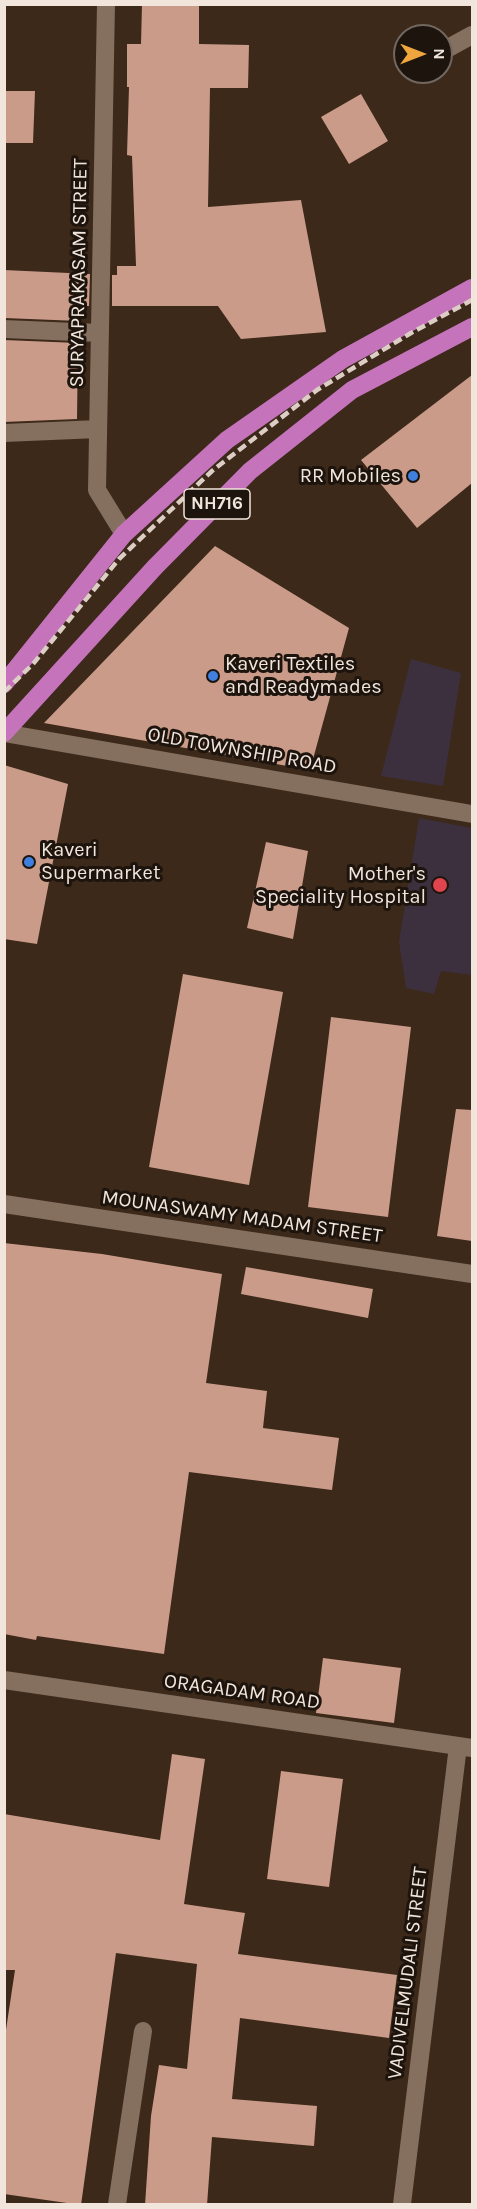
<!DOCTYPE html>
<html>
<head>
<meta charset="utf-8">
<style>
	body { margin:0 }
	#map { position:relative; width:477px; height:2209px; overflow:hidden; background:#3c291a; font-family:Karla,sans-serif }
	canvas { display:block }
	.frame { position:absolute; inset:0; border:6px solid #f2e5dc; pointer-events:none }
	.north { position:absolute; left:393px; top:24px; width:60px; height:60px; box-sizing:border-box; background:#1c140d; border:2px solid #726860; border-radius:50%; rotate:90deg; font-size:16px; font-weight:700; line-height:24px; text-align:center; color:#f2e5dc }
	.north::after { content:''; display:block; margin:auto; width:21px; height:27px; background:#f0a63e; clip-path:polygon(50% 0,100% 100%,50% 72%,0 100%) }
</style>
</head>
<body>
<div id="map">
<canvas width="477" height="2209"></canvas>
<div class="frame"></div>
<div class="north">N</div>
</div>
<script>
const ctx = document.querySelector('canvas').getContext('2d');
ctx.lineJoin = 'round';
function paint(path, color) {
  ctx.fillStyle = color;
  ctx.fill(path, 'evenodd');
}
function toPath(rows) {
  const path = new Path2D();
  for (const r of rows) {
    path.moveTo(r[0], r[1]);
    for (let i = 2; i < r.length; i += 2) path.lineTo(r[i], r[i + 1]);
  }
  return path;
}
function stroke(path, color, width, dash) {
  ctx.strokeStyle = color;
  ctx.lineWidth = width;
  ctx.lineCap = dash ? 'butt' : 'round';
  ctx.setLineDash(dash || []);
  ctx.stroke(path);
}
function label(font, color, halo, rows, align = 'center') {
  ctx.font = font + ' Karla,sans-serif';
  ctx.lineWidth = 6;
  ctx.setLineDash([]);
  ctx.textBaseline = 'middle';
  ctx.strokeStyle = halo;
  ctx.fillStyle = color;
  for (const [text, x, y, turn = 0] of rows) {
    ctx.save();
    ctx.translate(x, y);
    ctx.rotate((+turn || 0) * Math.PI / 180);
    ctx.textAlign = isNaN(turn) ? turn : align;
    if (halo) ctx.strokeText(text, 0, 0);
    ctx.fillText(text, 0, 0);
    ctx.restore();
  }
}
const medical = toPath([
	[411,659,461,673,443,786,381,776],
	[419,818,472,828,472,975,441,971,434,994,406,988,399,942]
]);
const building = toPath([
	[142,4,199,4,199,44,249,45,248,88,210,88,208,207,301,200,326,332,241,339,218,306,112,306,112,275,117,275,117,266,136,266,132,156,127,155,129,87,127,87,127,44,141,44],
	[4,91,35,91,33,143,4,143],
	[361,94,388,141,349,164,321,117],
	[4,270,90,274,89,306,79,306,79,321,4,318],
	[4,340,78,343,77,419,4,422],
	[472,375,472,483,417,528,361,460],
	[215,546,349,628,310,770,44,723],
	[4,765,68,784,37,944,4,939],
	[266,842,308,851,293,939,247,928],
	[183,974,283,992,249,1185,149,1167],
	[331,1017,411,1027,388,1217,308,1207],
	[456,1109,472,1110,472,1241,437,1236],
	[4,1243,102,1254,222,1274,206,1383,267,1391,263,1428,339,1438,332,1490,189,1472,164,1654,37,1636,36,1640,4,1634],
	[246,1267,373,1289,368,1318,241,1294],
	[323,1658,401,1668,394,1723,316,1713],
	[172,1754,205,1759,184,1904,245,1913,238,1954,397,1975,389,2038,240,2018,232,2099,317,2106,314,2146,212,2137,207,2205,145,2205,151,2116,159,2065,187,2069,197,1964,116,1953,81,2205,4,2194,4,2043,15,1970,4,1970,4,1814,160,1840],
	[281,1771,343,1779,329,1887,267,1879]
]);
const minor = toPath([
	[106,4,97,490,124,534],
	[441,52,472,35],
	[4,329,100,333],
	[4,433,98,429],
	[4,733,472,814],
	[4,1204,472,1274],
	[4,1680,472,1748],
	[117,2204,143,2031],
	[402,2204,458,1746]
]);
const trunk = toPath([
	[4,684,124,534,227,440,343,359,472,288],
	[4,733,155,567,250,471,352,390,472,327]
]);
const rail = toPath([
	[4,692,33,664,119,559,212,471,317,390,411,333,472,300]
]);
const markers = [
	[413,476,6,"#3f7fe0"],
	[213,676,6,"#3f7fe0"],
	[29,862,6,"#3f7fe0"],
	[440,885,8,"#e0444e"]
];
const shields = [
	[217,504,66]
];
const shieldNames = [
	["NH716",217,504]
];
const streetNames = [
	["SURYAPRAKASAM STREET",79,273,-89],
	["OLD TOWNSHIP ROAD",242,751,10],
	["MOUNASWAMY MADAM STREET",242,1217,8],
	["ORAGADAM ROAD",242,1692,8],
	["VADIVELMUDALI STREET",408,1973,-83]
];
const poiNames = [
	["RR Mobiles",401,476],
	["Kaveri Textiles",225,664,"left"],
	["and Readymades",225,687,"left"],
	["Kaveri",41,850,"left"],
	["Supermarket",41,873,"left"],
	["Mother's",426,874],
	["Speciality Hospital",426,897]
];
paint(medical, '#3c303f');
paint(building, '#cb9b89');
stroke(minor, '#856f5e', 18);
stroke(trunk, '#c574bc', 18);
stroke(rail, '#dccec5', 4.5, [9, 4.5]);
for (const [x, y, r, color] of markers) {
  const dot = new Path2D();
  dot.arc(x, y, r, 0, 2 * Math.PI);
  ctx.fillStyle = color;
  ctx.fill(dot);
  stroke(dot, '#1c140d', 2);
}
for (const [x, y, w] of shields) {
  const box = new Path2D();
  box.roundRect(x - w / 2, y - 15, w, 30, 4.5);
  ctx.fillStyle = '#1c140d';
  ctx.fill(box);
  stroke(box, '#f2e5dc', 1.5);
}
label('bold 18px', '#f2e5dc', null, shieldNames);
label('20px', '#f2e5dc', '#1c140d', streetNames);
label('20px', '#f2e5dc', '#1c140d', poiNames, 'right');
</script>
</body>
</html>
